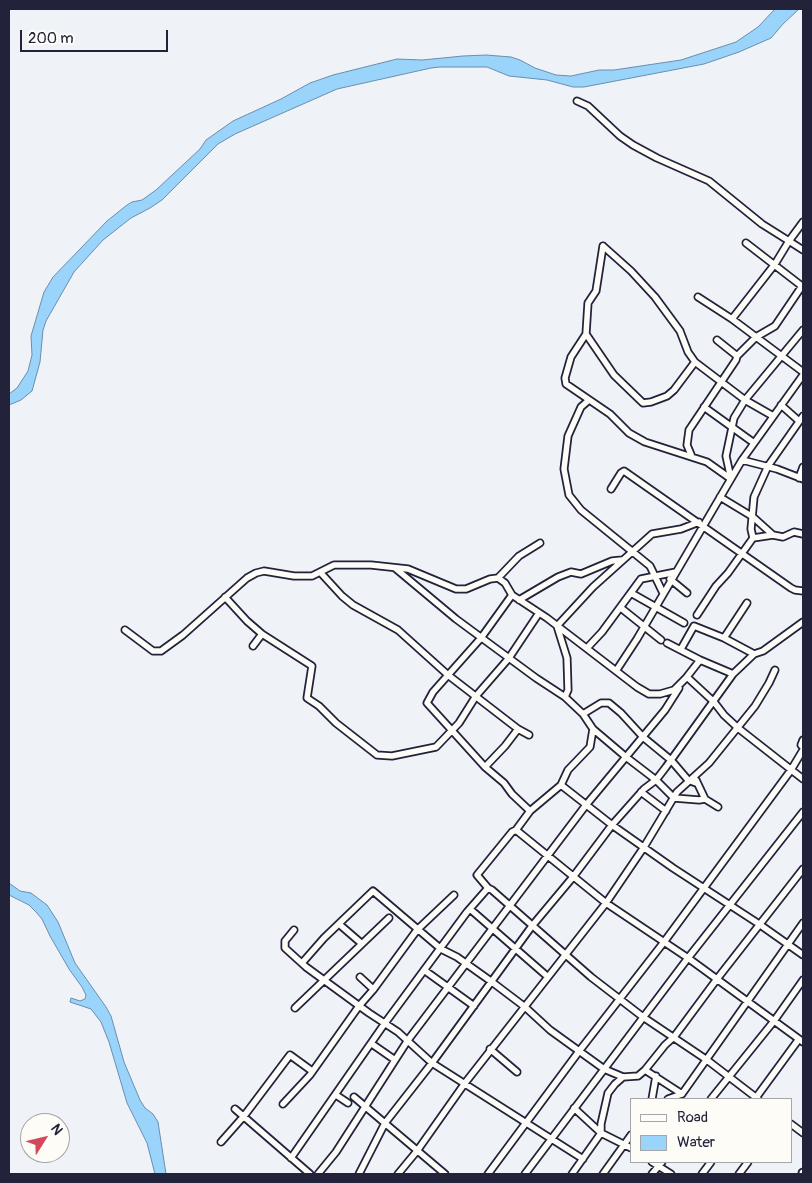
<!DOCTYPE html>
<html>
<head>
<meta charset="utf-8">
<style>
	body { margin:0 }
	#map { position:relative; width:812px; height:1183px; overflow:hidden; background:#eff3f8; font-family:Pangolin,sans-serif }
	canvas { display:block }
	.frame { position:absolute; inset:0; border:10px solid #22223b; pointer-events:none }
	.legend { position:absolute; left:630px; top:1098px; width:162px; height:65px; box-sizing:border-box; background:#fdfcf7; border:1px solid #a5a5ac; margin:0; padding:6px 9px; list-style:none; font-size:15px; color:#22223b }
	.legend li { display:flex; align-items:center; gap:10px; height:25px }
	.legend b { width:25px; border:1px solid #a5a5ac }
	.north { position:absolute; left:20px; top:1113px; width:50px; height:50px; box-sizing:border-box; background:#fdfcf7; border:1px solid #a5a5ac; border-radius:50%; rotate:54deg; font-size:14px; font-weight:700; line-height:20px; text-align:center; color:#22223b }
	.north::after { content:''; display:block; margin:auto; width:18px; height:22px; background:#d1495b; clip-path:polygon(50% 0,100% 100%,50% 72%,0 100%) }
	.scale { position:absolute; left:20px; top:30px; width:148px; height:22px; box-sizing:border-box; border:2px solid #22223b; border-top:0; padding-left:6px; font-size:15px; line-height:18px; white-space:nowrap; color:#22223b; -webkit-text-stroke:4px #fdfcf7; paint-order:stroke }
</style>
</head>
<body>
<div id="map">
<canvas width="812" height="1183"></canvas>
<div class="frame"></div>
<ul class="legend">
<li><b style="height:6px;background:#fdfcf7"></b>Road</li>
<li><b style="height:14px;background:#9ad4fa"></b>Water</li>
</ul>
<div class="north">N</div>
<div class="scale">200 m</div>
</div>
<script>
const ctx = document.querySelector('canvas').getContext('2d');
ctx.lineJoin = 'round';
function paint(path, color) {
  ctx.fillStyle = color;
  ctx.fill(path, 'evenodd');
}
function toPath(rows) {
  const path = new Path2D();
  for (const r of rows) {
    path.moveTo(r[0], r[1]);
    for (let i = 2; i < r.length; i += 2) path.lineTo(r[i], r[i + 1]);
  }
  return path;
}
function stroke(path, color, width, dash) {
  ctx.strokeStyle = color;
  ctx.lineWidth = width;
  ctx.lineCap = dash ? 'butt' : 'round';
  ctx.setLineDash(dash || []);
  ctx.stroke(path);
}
const water = toPath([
	[775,9,799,9,783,24,771,38,739,52,704,64,584,87,573,87,547,80,509,76,487,67,440,67,431,68,337,89,235,134,218,144,162,200,150,208,131,218,103,240,74,272,46,321,43,330,40,362,32,391,21,400,9,405,9,394,17,388,28,371,32,355,31,336,44,292,53,277,107,221,127,205,132,202,142,200,156,190,200,149,206,140,233,121,281,99,310,83,333,75,397,59,422,60,463,56,486,55,511,57,520,60,535,68,556,75,571,76,599,70,614,70,681,60,736,42,758,27,775,9],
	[9,883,20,891,31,893,47,905,58,922,75,963,106,1007,111,1016,124,1062,140,1100,145,1108,153,1114,158,1122,166,1174,155,1174,147,1143,127,1103,109,1042,101,1022,91,1009,70,1002,71,998,80,1001,85,999,86,995,82,987,69,969,50,936,42,919,36,912,29,905,9,895,9,883]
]);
const minor = toPath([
	[577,101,588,106,620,136,633,145,657,158,709,181,762,224,789,241,775,264,732,319],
	[803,222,789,241,803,250],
	[746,243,803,287],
	[603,246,596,291,588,303,586,334,571,357,565,378,566,384,610,414,629,433,645,442,707,462,731,479,726,456,734,418,745,400,803,330],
	[603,246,631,271,655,297,680,331,688,352,695,362,745,400,773,416],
	[698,297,732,319,803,372],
	[586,334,614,375,643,403,651,402,667,396,674,390,695,362],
	[717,340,737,356],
	[589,400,581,407,568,436,564,469,569,495,581,510,650,566,663,593],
	[781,405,799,421],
	[704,407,754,443],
	[692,457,687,445,689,430,736,360,737,356,756,337,775,326,802,286],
	[742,460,777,469,803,479],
	[799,478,803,467],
	[611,489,621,473,624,471,791,588,795,590,803,591],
	[720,497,753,517,773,535],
	[753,538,773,535,783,537,794,532,803,534],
	[395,568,456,619,536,678,565,697,583,714],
	[320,572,342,596,353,605,398,630,448,675,518,729,529,735],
	[498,578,519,556,540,543],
	[670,579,687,593],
	[631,593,684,623],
	[512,595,481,638,433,692,427,703,485,767,505,746,518,729],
	[225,597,247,621,262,634,312,666,307,698,319,706,336,723,377,755,392,756,436,747,459,723,476,696,509,658,539,613],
	[519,600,558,577,571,572,581,574,612,561,622,560],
	[621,608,661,640],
	[697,615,716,586,728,573,753,538,751,529,754,497,768,466,803,416],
	[125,630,153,651,161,651,183,635,247,578,256,573,264,571,294,576,312,576,334,565,371,565,408,569,456,589,466,589,490,579,498,578,505,583,512,595,547,618,637,687,649,694,660,694,674,690,687,677,714,702,724,715,738,728,803,779],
	[724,638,747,603],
	[667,643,700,660,733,674],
	[253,646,262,634],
	[587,648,602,632,641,579,676,572],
	[681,649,694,626,724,638,754,654],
	[616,671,637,639,742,460,803,375],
	[686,678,700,660],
	[565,697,568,690,567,658,557,626,593,587,652,534,681,529,699,522],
	[593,729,590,747,568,770,561,785,530,811,516,830,512,832,477,875,488,888,492,890,591,977,643,1017,707,1060,758,1099],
	[803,740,801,745,803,747],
	[485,767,504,783,512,794,530,811],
	[696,780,705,799,718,807],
	[696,783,688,780,671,760,643,737,621,713,609,703,601,703,583,714,593,729,626,757,656,780,674,798,699,800,705,799],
	[561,785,612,825,673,868,759,924,803,955],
	[641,792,666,811],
	[516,830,606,903,688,958,803,1042],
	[470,909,548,977],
	[339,924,361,943],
	[294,930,285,941,285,948,306,967,369,1013,398,1032,432,1063,583,1159],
	[302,963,324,938,373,891,441,949,457,957,492,982,525,1007,550,1030,604,1069,623,1077,638,1076,645,1070,665,1045,674,1037,717,979,803,869],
	[424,970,474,1006],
	[360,977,373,989],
	[295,1008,389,918],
	[372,1044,395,1060],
	[490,1049,517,1072],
	[645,1070,682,1094],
	[336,1095,348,1103],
	[354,1097,445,1174],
	[652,1099,656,1076],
	[668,1099,682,1094,803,923],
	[711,1099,774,1021,803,980],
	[755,1099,799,1039],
	[283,1104,310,1075,359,1006,373,990,417,930,454,895],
	[574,1108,601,1133,631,1148],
	[235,1109,310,1174],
	[791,1124,803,1133],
	[221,1142,244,1116,290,1055,312,1071],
	[291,1158,385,1023,467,912,488,888],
	[652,1162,671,1174],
	[318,1174,336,1152,408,1040,586,805,665,710,679,688],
	[359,1174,385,1123,432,1063,532,926,573,877,612,825,644,789,656,780,666,767,733,674,754,654,763,651,803,622],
	[398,1174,417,1151,465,1083,606,903,644,847,677,792,709,763,755,706,769,683,775,670],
	[488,1174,580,1050,664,942,791,770,803,750],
	[525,1174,688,958,803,812],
	[572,1174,601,1133,601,1124,608,1093,615,1084,623,1077],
	[603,1174,631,1135],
	[652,1174,662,1162],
	[702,1174,711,1162],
	[739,1174,748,1162]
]);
const major = toPath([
	[803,1174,803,1173]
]);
paint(water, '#9ad4fa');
stroke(water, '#6a8dae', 1);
stroke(minor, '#22223b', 9);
stroke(major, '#22223b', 11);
stroke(minor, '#fdfcf7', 5.5);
stroke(major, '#fdfcf7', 7);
</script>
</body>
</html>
